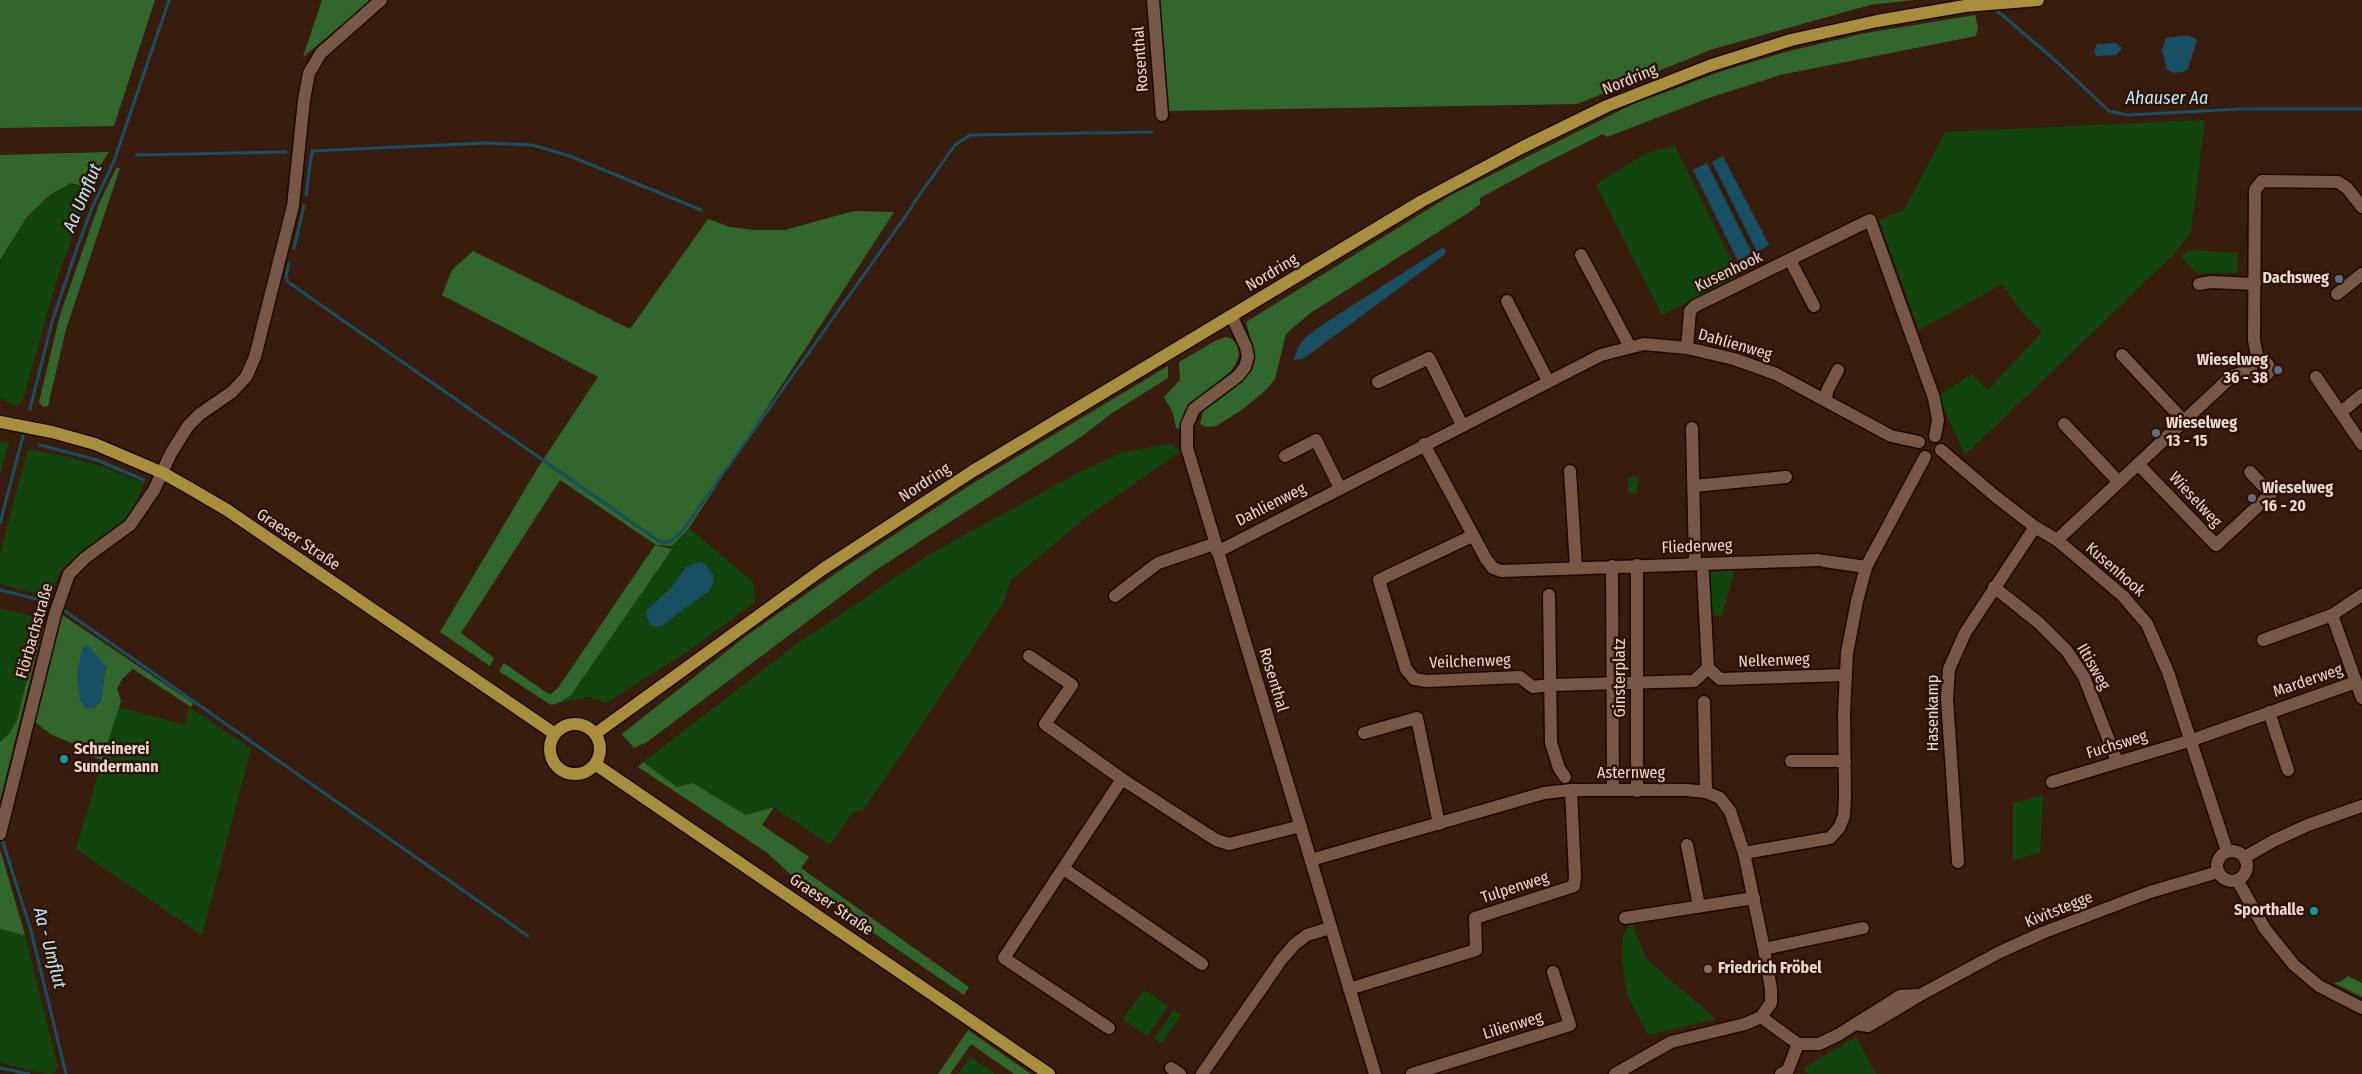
<!DOCTYPE html>
<html>
<head>
<meta charset="utf-8">
<style>
	body { margin:0 }
	canvas { display:block; background:#381d0f }
</style>
</head>
<body>
<canvas width="2362" height="1074"></canvas>
<script>
const ctx = document.querySelector('canvas').getContext('2d');
ctx.lineJoin = 'round';
function paint(path, color) {
  ctx.fillStyle = color;
  ctx.fill(path, 'evenodd');
}
function toPath(rows) {
  const path = new Path2D();
  for (const r of rows) {
    if (r.length === 3) {
      path.moveTo(r[0] + r[2], r[1]);
      path.arc(r[0], r[1], r[2], 0, 2 * Math.PI);
      continue;
    }
    path.moveTo(r[0], r[1]);
    for (let i = 2; i < r.length; i += 2) path.lineTo(r[i], r[i + 1]);
  }
  return path;
}
function stroke(path, color, width, dash) {
  ctx.strokeStyle = color;
  ctx.lineWidth = width;
  ctx.lineCap = dash ? 'butt' : 'round';
  ctx.setLineDash(dash || []);
  ctx.stroke(path);
}
function label(font, color, halo, rows, align = 'center') {
  ctx.font = font + ' "Fira Sans Condensed",sans-serif';
  ctx.lineWidth = 5;
  ctx.setLineDash([]);
  ctx.textBaseline = 'middle';
  ctx.strokeStyle = halo;
  ctx.fillStyle = color;
  for (const [text, x, y, turn = 0] of rows) {
    ctx.save();
    ctx.translate(x, y);
    ctx.rotate((+turn || 0) * Math.PI / 180);
    ctx.textAlign = isNaN(turn) ? turn : align;
    if (halo) ctx.strokeText(text, 0, 0);
    ctx.fillText(text, 0, 0);
    ctx.restore();
  }
}
const green = toPath([
	[2205,120,2191,232,2175,253,1965,455,1938,396,1972,374,1988,390,2042,332,2024,315,2002,284,1919,330,1879,220,1904,210,1945,132],
	[1675,146,1739,276,1662,315,1596,184,1649,152],
	[71,184,90,190,57,278,23,400,17,406,0,398,0,262,27,218,50,196],
	[2189,250,2238,253,2237,273,2196,273,2181,257],
	[0,442,9,443,0,474],
	[1170,444,1181,451,1089,515,1010,581,1004,601,897,761,863,810,853,812,830,845,774,807,746,815,693,783,677,787,643,762,797,644,930,554,1076,474,1123,452],
	[28,449,69,457,104,467,144,483,130,515,109,534,75,557,59,573,50,597,0,584,0,554],
	[1628,477,1639,477,1636,493,1628,493],
	[689,528,754,583,755,602,688,651,606,703,590,697,559,703,579,683,672,546],
	[1735,569,1722,615,1705,616,1703,573],
	[0,608,42,619,17,720,9,734,0,742],
	[118,707,185,725,189,707,251,749,202,935,76,849],
	[2043,795,2040,853,2013,860,2013,803],
	[1631,921,1646,959,1716,1019,1648,1035,1627,995,1622,960,1623,936],
	[0,929,25,935,58,1067,55,1072,49,1074,0,1063],
	[1144,990,1168,1006,1147,1036,1123,1019],
	[1174,1010,1181,1015,1161,1044,1154,1038],
	[1856,1037,1876,1074,1808,1074,1804,1068],
	[970,1057,995,1074,958,1074]
]);
const forest = toPath([
	[0,0,155,0,114,126,0,128],
	[322,0,372,0,303,57],
	[1152,0,1913,0,1870,5,1713,49,1577,104,1165,111],
	[1975,15,1978,27,1976,36,1780,75,1706,99,1607,137,1603,134,1539,166,1480,198,1480,204,1468,213,1309,314,1286,334,1275,379,1266,390,1243,409,1216,426,1207,427,1200,424,1203,412,1210,403,1239,382,1250,372,1253,365,1255,355,1246,322,1451,195,1631,105,1722,71,1789,51,1866,33],
	[109,152,96,172,90,188,71,183,50,195,27,217,0,260,0,155],
	[116,168,120,168,66,329,48,406,43,407,39,402,60,315,99,204],
	[854,211,894,212,689,528,672,546,656,545,560,480,461,633,494,658,490,666,440,632,539,466,598,377,442,295,452,270,473,251,630,329,708,219,730,227,753,230,785,230],
	[1226,337,1232,339,1237,345,1239,355,1236,363,1231,371,1190,406,1184,415,1182,429,1176,428,1173,413,1164,397,1180,380,1179,362,1215,341],
	[1168,366,1168,378,1112,413,1081,437,876,570,647,742,634,748,622,734,746,636,839,571,975,482],
	[655,545,672,549,571,695,559,703,551,705,499,671,504,663,547,693,551,694,558,688],
	[61,614,193,703,191,707,133,669,122,679,117,689,121,701,102,760,74,750,74,744,52,735,32,720],
	[42,619,45,620,0,801,0,742,9,734,17,720],
	[643,762,677,787,693,783,746,815,774,807,762,825,809,857,801,868,969,987,964,995,798,881,766,852,638,767],
	[0,850,2,856,25,935,0,929],
	[2348,976,2362,983,2362,997,2334,983,2342,981],
	[968,1030,1031,1074,1014,1074,971,1044,950,1074,938,1074]
]);
const water = toPath([
	[2188,35,2197,40,2188,69,2183,72,2174,73,2167,70,2162,50,2166,38],
	[2116,43,2122,48,2116,55,2096,56,2094,52,2097,44],
	[1723,156,1769,245,1757,252,1712,162],
	[1707,163,1752,253,1738,261,1693,170],
	[1442,248,1446,250,1444,255,1303,359,1294,360,1298,347,1306,337,1328,321],
	[698,562,704,563,713,574,713,584,708,592,682,610,662,626,656,627,650,624,647,617,647,610,672,587,685,568],
	[85,646,89,646,106,667,101,702,94,708,86,709,80,699,77,675,82,648]
]);
const stream = toPath([
	[1993,7,2057,62,2109,111,2127,115,2241,109,2362,109],
	[136,155,286,152],
	[306,195,312,151,486,143,532,145,570,156,701,210],
	[913,204,955,145,970,135,1152,132],
	[294,248,304,206],
	[289,264,286,276,288,282,653,537,661,542,669,542,680,534,912,207],
	[30,409,52,322,78,245,92,208,114,161,169,0],
	[40,445,97,460,144,480],
	[0,523,23,436],
	[0,590,45,601],
	[65,611,528,936],
	[1,836,31,931,66,1074],
	[0,1068,29,1074]
]);
const minor = toPath([
	[1153,0,1162,115],
	[1581,255,1630,347],
	[1790,260,1814,306],
	[2199,284,2211,282,2255,284],
	[2337,294,2362,274],
	[1507,301,1548,381],
	[1232,317,1246,347,1248,357,1245,367,1238,376,1194,409,1187,425,1187,448,1375,1074],
	[1687,348,1690,311,1695,306,1870,220,1934,398,1938,420,1935,436],
	[2122,355,2184,421],
	[2258,360,2254,340,2255,190,2262,181,2338,182,2347,188,2362,207],
	[2260,369,9],
	[2316,377,2362,444],
	[1378,382,1429,358,1462,425],
	[1826,401,1827,391,1838,370],
	[2341,412,2362,395],
	[2064,424,2119,482],
	[1692,428,1695,563],
	[1424,444,1486,559,1493,568,1501,571,1819,560],
	[1941,450,1995,496,2035,527,2057,540,2123,596,2147,624,2168,672,2227,851],
	[1285,456,1316,440,1340,488],
	[2139,465,2216,545,2271,494,2250,472],
	[1570,471,1576,567],
	[1694,486,1786,477],
	[1472,536,1379,580,1406,669,1414,679,1427,681,1520,677,1533,687,1551,685,1694,681,1708,668],
	[2057,540,2232,376,2251,370],
	[1217,552,1601,355,1644,344,1687,348,1734,359,1776,374,1891,436,1919,442],
	[1824,561,1866,567],
	[1637,565,1637,791],
	[1612,566,1613,790],
	[1703,573,1708,668],
	[1994,587,2039,623,2067,651,2084,677,2117,761],
	[1549,595,1551,743,1559,768,1565,777],
	[1115,596,1158,563,1214,544],
	[2263,640,2332,615],
	[1029,656,1072,685,1045,724,1122,779],
	[1708,668,1720,679,1846,675],
	[2356,682,2362,698],
	[1704,702,1706,792],
	[2269,712,2288,770],
	[1364,733,1417,718,1439,824],
	[1791,761,1845,761],
	[2052,782,2192,740,2356,682,2332,615,2362,595],
	[0,834,55,614,69,574,85,558,130,525,154,490,171,453,188,426,200,414,232,392,246,377,255,357,293,206,304,100,309,73,321,53,381,0],
	[1687,845,1699,906],
	[2232,866,15],
	[1744,853,1830,838,1839,828,1844,816,1845,797,1844,713,1847,653,1857,601,1866,567,1925,457],
	[2245,857,2273,841,2308,825,2362,806],
	[1311,860,1544,793,1571,790,1687,790,1706,792,1720,798,1730,811,1744,853,1764,949,1771,989,1771,1003,1761,1017,1745,1024,1671,1042,1615,1074],
	[1958,862,1947,699,1949,669,1965,633,2035,527],
	[1064,869,1202,964],
	[2237,880,2265,929,2294,965,2319,986,2362,1008],
	[1625,918,1754,898],
	[1764,949,1863,928],
	[1349,989,1476,950,1475,918,1574,886,1575,876,1571,790],
	[1761,1017,1798,1044,1819,1044,1838,1035,1900,996,1917,995],
	[1855,1024,1868,1026,1920,995,2000,952,2042,933,2150,892,2218,872],
	[1109,1028,1004,958,1122,779,1216,840,1229,844,1301,826],
	[1171,1068,1180,1074],
	[1202,1074,1281,960,1295,944,1307,935,1330,928],
	[1412,1074,1570,1025,1553,972],
	[1781,1074,1788,1070,1798,1044]
]);
const major = toPath([
	[0,422,52,432,95,444,163,473,193,490,227,510,555,734],
	[575,749,25],
	[595,734,823,569,973,471,1422,201,1523,147,1607,106,1709,66,1791,40,1877,21,1965,6,2038,0],
	[595,764,1049,1074]
]);
const markers = [
	[2339,279,5,"#5c6f8a"],
	[2278,370,5,"#5c6f8a"],
	[2156,433,5,"#5c6f8a"],
	[2252,498,5,"#5c6f8a"],
	[64,759,5,"#0f9aa8"],
	[2314,911,5,"#0f9aa8"],
	[1708,969,5,"#8d6e63"]
];
const streetNames = [
	["Rosenthal",1141,59,-94],
	["Nordring",1630,80,-22],
	["Kusenhook",1729,272,-26],
	["Nordring",1272,273,-31],
	["Dahlienweg",1735,345,16],
	["Nordring",925,483,-33],
	["Wieselweg",2195,500,47],
	["Dahlienweg",1271,505,-27],
	["Graeser Straße",298,540,34],
	["Fliederweg",1697,547,-2],
	["Kusenhook",2115,570,41],
	["Flörbachstraße",35,631,-74],
	["Nelkenweg",1774,661,-2],
	["Veilchenweg",1470,662,-2],
	["Iltisweg",2093,667,60],
	["Ginsterplatz",1621,678,-90],
	["Rosenthal",1273,680,73],
	["Marderweg",2308,681,-19],
	["Hasenkamp",1934,713,-90],
	["Fuchsweg",2117,745,-17],
	["Asternweg",1631,774],
	["Tulpenweg",1515,888,-18],
	["Graeser Straße",831,905,34],
	["Kivitstegge",2059,910,-22],
	["Lilienweg",1513,1026,-17]
];
const poiNames = [
	["Dachsweg",2329,279,"right"],
	["Wieselweg",2268,361,"right"],
	["36 - 38",2268,379,"right"],
	["Wieselweg",2166,424],
	["13 - 15",2166,442],
	["Wieselweg",2262,489],
	["16 - 20",2262,507],
	["Schreinerei",74,750],
	["Sundermann",74,768],
	["Sporthalle",2304,911,"right"],
	["Friedrich Fröbel",1718,969]
];
const waterNames = [
	["Ahauser Aa",2167,99],
	["Aa Umflut",83,198,-67],
	["Aa - Umflut",49,948,75]
];
paint(green, '#11450d');
paint(forest, '#31672c');
paint(water, '#184f62');
stroke(stream, '#184f62', 3);
stroke(minor, '#1e0600', 15);
stroke(major, '#1e0600', 15);
stroke(minor, '#775748', 12);
stroke(major, '#a98e3d', 12);
for (const [x, y, r, color] of markers) {
  const dot = new Path2D();
  dot.arc(x, y, r, 0, 2 * Math.PI);
  ctx.fillStyle = color;
  ctx.fill(dot);
  stroke(dot, '#2d1306', 2);
}
label('16px', '#eddad1', '#2d1306', streetNames);
label('bold 16px', '#eddad1', '#2d1306', poiNames, 'left');
label('italic 18px', '#bdecff', '#2d1306', waterNames);
</script>
</body>
</html>
